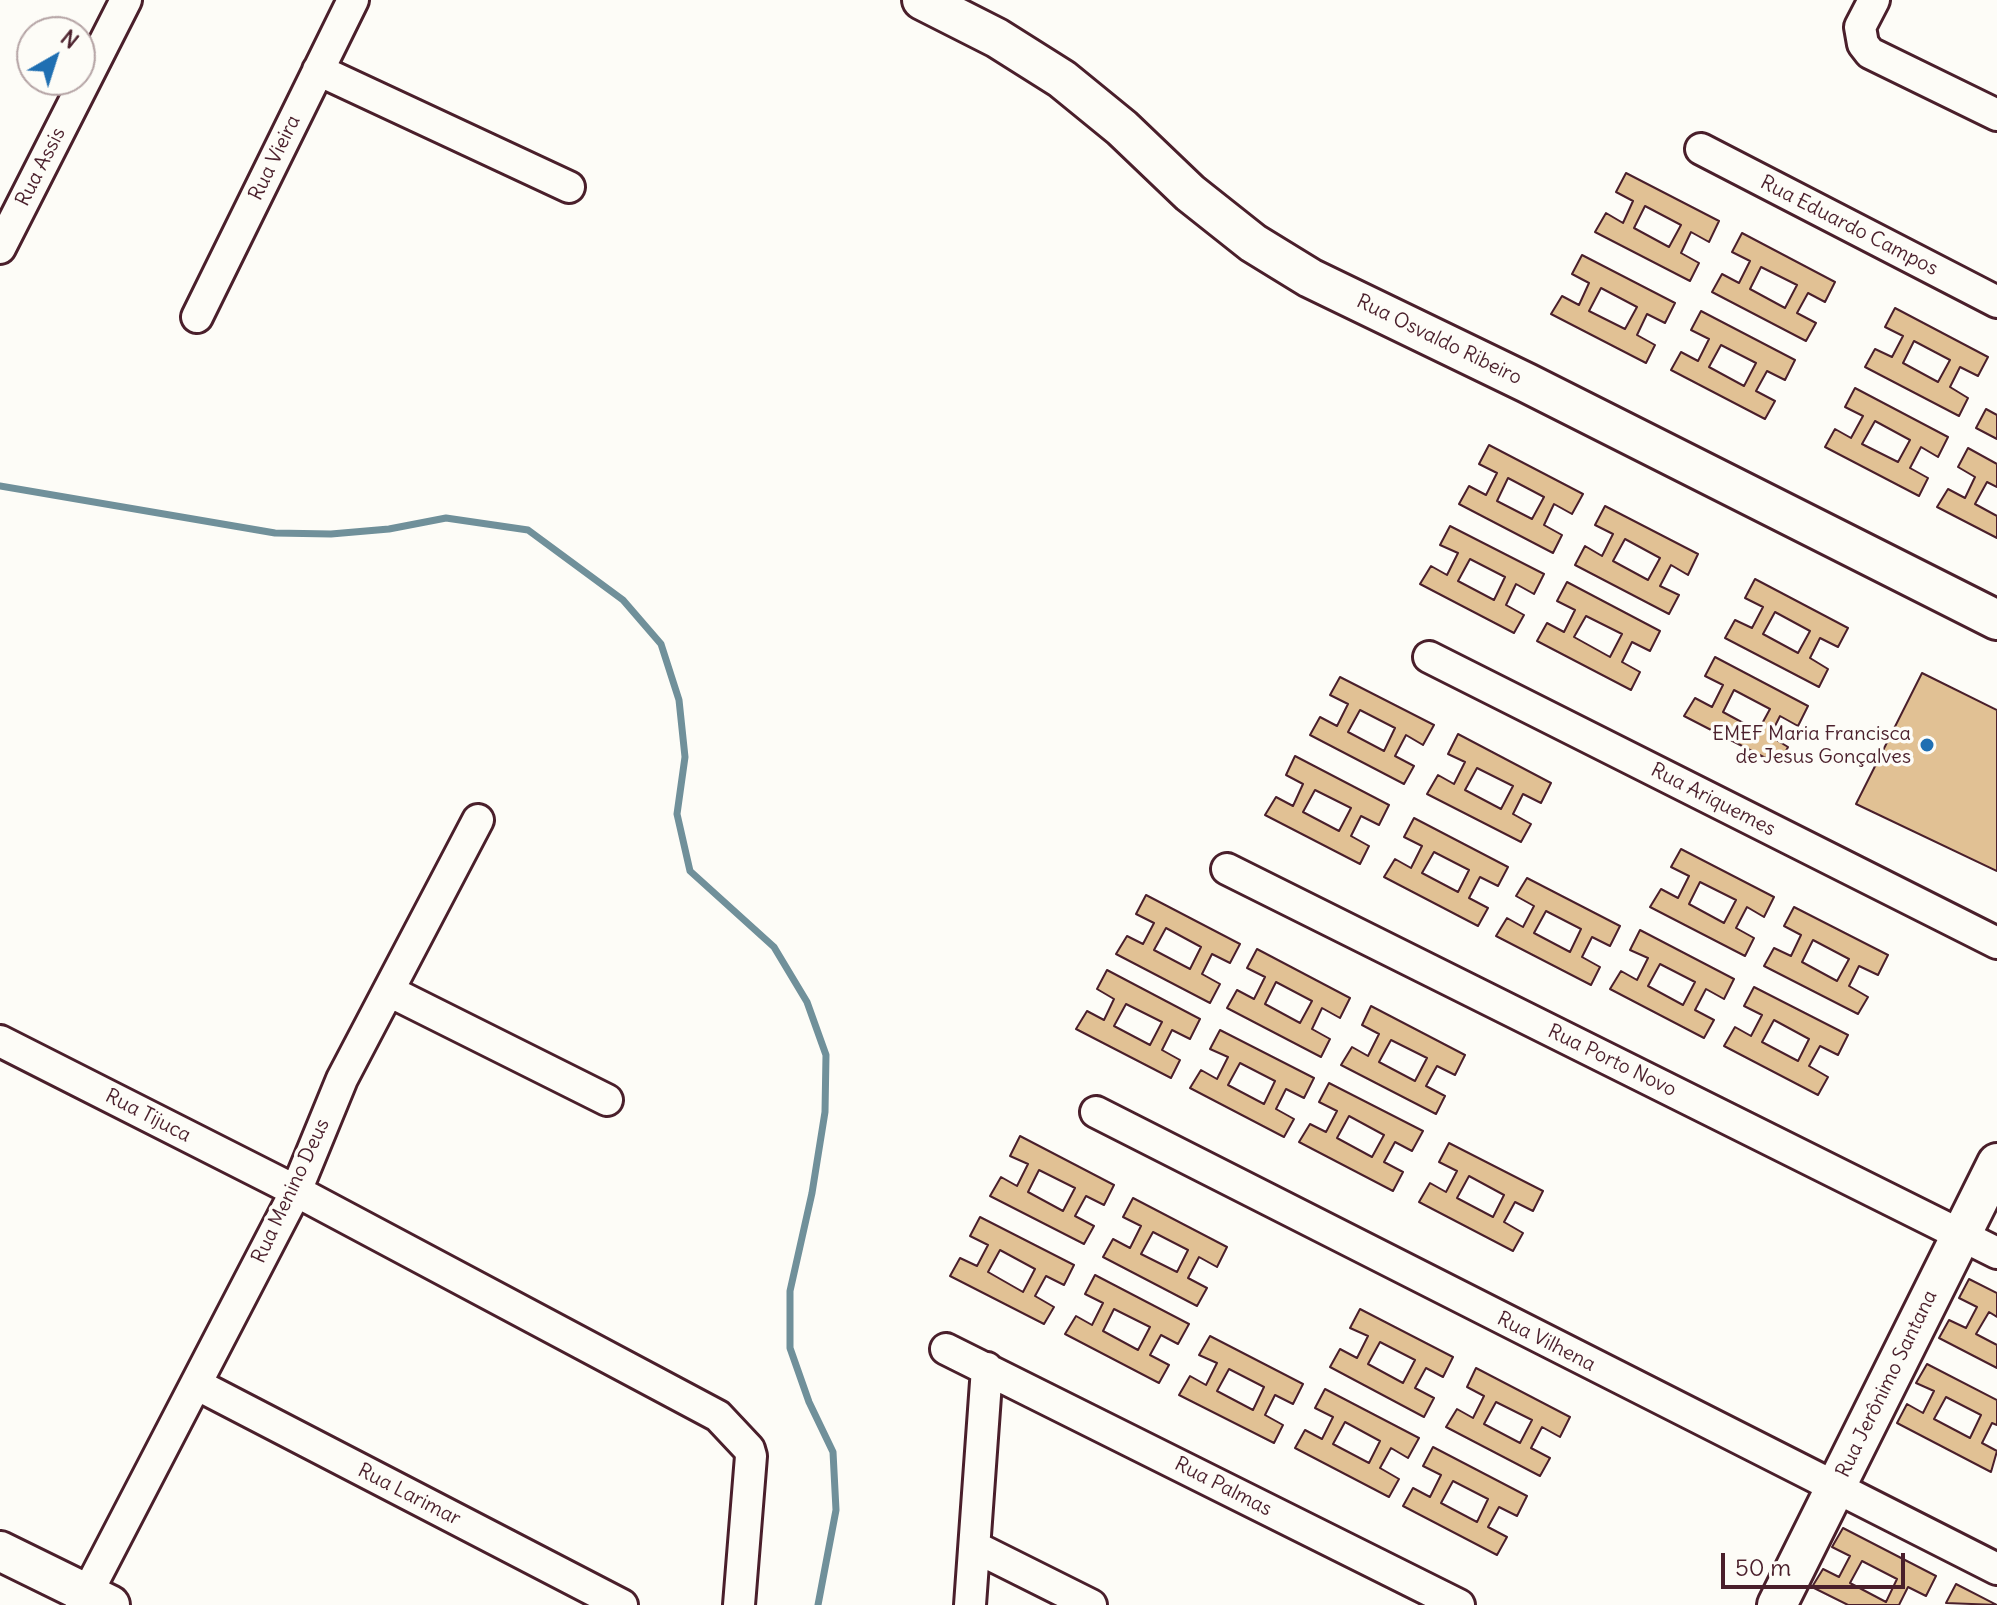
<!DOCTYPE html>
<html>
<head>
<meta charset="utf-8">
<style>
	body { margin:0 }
	#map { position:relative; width:1997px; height:1605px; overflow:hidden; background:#fdfcf7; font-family:Delius,sans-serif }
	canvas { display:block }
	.north { position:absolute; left:16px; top:16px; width:80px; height:80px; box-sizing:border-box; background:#fdfcf7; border:2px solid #b5a4a5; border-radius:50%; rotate:39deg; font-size:22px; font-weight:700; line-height:32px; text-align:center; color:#4a1f2b }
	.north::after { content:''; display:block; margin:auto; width:28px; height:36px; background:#1f6fb2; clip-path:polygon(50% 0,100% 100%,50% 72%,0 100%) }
	.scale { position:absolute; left:1721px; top:1553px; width:184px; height:36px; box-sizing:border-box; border:4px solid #4a1f2b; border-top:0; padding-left:10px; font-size:24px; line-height:28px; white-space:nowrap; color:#4a1f2b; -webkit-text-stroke:6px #fdfcf7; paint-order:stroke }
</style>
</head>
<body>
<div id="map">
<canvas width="1997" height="1605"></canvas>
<div class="north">N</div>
<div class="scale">50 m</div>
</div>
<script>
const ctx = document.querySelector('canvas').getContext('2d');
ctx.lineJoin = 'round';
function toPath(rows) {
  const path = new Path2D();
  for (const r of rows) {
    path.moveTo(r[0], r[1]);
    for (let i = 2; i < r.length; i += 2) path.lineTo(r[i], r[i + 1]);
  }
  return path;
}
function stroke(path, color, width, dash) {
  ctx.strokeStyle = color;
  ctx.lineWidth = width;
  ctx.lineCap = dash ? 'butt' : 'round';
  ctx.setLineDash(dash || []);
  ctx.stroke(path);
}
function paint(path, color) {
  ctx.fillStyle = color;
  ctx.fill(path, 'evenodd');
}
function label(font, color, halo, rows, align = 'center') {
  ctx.font = font + ' Delius,sans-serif';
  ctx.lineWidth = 7;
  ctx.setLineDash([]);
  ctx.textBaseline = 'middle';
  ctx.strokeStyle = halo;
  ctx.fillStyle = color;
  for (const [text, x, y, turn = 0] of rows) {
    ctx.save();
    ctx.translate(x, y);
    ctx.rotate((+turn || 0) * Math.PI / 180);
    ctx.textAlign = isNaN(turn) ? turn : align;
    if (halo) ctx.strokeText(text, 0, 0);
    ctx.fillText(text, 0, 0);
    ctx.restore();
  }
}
const stream = toPath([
	[0,486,275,533,331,534,389,529,446,518,528,530,623,600,661,644,679,700,685,757,677,814,690,871,774,947,807,1002,826,1055,825,1112,812,1193,790,1291,790,1348,809,1402,833,1452,836,1510,818,1605]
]);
const building = toPath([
	[1626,173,1719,221,1709,242,1691,232,1681,253,1699,263,1690,281,1595,232,1606,213,1623,223,1633,201,1616,192,1626,173],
	[1645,206,1681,225,1669,247,1634,228,1645,206],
	[1742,233,1835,282,1825,302,1808,293,1797,313,1816,323,1806,341,1712,292,1722,274,1739,283,1750,261,1732,252,1742,233],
	[1761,267,1797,285,1785,308,1750,289,1761,267],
	[1582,255,1675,303,1665,323,1647,314,1637,335,1655,345,1646,363,1551,314,1562,296,1579,305,1589,283,1572,274,1582,255],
	[1601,288,1637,307,1625,329,1589,311,1601,288],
	[1895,308,1988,357,1978,376,1960,367,1950,387,1968,398,1959,416,1865,367,1875,349,1892,357,1903,336,1885,327,1895,308],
	[1914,341,1950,360,1938,382,1903,363,1914,341],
	[1701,311,1795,360,1785,380,1767,371,1756,391,1775,401,1765,419,1671,370,1681,352,1698,361,1709,339,1691,330,1701,311],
	[1721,345,1756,363,1744,386,1709,367,1721,345],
	[1855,388,1948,437,1938,457,1921,447,1910,468,1928,478,1919,496,1825,447,1835,429,1851,438,1863,416,1845,407,1855,388],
	[1875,421,1910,440,1898,462,1862,444,1875,421],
	[1986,409,1997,415,1997,439,1976,428,1986,409],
	[1489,445,1583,494,1572,514,1554,504,1544,525,1562,535,1553,553,1459,504,1469,486,1486,495,1497,473,1479,464,1489,445],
	[1508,478,1544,497,1532,519,1497,501,1508,478],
	[1968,448,1997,464,1997,487,1987,482,1975,504,1997,516,1997,538,1937,507,1948,489,1965,498,1975,477,1958,467,1968,448],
	[1605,506,1698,554,1688,575,1671,565,1660,586,1679,595,1669,614,1575,565,1585,546,1602,556,1613,534,1595,525,1605,506],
	[1625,539,1660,558,1648,580,1613,561,1625,539],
	[1450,526,1544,574,1534,594,1516,584,1506,605,1524,615,1514,633,1420,584,1431,566,1447,575,1458,553,1440,545,1450,526],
	[1470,559,1505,577,1494,600,1458,581,1470,559],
	[1755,579,1848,628,1838,647,1820,638,1810,658,1828,669,1819,687,1725,638,1735,620,1752,628,1763,607,1745,598,1755,579],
	[1775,612,1810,631,1798,653,1763,634,1775,612],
	[1567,582,1660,631,1650,651,1632,642,1622,662,1640,672,1631,690,1537,641,1547,623,1564,632,1575,610,1557,601,1567,582],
	[1586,616,1622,634,1610,657,1574,637,1586,616],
	[1715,657,1808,706,1798,726,1780,716,1770,736,1788,747,1779,765,1684,716,1695,698,1712,707,1723,685,1705,676,1715,657],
	[1734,690,1770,709,1758,731,1723,712,1734,690],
	[1922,673,1997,710,1997,871,1856,804,1922,673],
	[1340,677,1434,725,1423,745,1406,735,1395,756,1414,766,1404,784,1310,735,1320,717,1337,726,1348,704,1330,695,1340,677],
	[1360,710,1395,728,1384,751,1348,732,1360,710],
	[1458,734,1551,783,1541,803,1523,794,1513,814,1531,824,1521,842,1427,794,1438,775,1454,784,1465,762,1448,754,1458,734],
	[1477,768,1513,786,1501,809,1465,790,1477,768],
	[1295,756,1389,805,1379,825,1361,816,1351,836,1369,846,1360,864,1265,815,1276,797,1293,806,1303,784,1286,775,1295,756],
	[1315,790,1351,808,1339,831,1303,812,1315,790],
	[1414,818,1508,867,1498,886,1480,877,1469,898,1488,908,1478,926,1384,877,1395,859,1411,868,1422,846,1404,837,1414,818],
	[1434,852,1469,870,1458,892,1422,873,1434,852],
	[1681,849,1774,897,1764,917,1747,907,1736,928,1754,938,1745,956,1650,907,1661,889,1678,898,1689,876,1671,867,1681,849],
	[1700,882,1736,900,1724,923,1689,904,1700,882],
	[1527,878,1620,926,1610,946,1592,937,1582,957,1600,967,1591,985,1496,936,1507,918,1523,927,1534,906,1516,896,1527,878],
	[1546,911,1581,929,1570,952,1534,933,1546,911],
	[1146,895,1240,944,1230,963,1212,954,1202,974,1220,984,1210,1003,1116,954,1127,936,1143,944,1154,923,1136,914,1146,895],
	[1166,928,1201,947,1190,969,1154,950,1166,928],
	[1794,907,1888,955,1878,975,1859,966,1849,986,1868,997,1858,1014,1764,966,1774,948,1791,956,1801,935,1784,926,1794,907],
	[1813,940,1849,959,1837,981,1802,962,1813,940],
	[1640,930,1734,979,1724,999,1706,989,1695,1010,1714,1020,1704,1038,1610,989,1621,971,1637,980,1648,958,1630,950,1640,930],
	[1660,964,1695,982,1683,1005,1648,986,1660,964],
	[1257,949,1350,998,1340,1018,1322,1008,1312,1029,1330,1039,1321,1057,1227,1008,1237,990,1254,999,1265,977,1247,968,1257,949],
	[1276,982,1312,1001,1300,1023,1265,1004,1276,982],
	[1107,970,1200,1019,1190,1039,1172,1030,1162,1050,1180,1060,1171,1078,1076,1029,1087,1011,1104,1020,1114,999,1097,989,1107,970],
	[1126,1004,1162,1022,1150,1045,1114,1026,1126,1004],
	[1754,987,1848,1035,1838,1055,1820,1046,1809,1066,1828,1077,1818,1095,1724,1046,1735,1027,1751,1036,1762,1015,1744,1006,1754,987],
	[1774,1020,1809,1039,1798,1061,1762,1042,1774,1020],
	[1371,1006,1465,1055,1455,1075,1437,1066,1426,1086,1445,1096,1436,1114,1341,1065,1352,1047,1368,1056,1379,1034,1362,1025,1371,1006],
	[1391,1040,1427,1058,1415,1081,1379,1062,1391,1040],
	[1220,1030,1314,1078,1304,1098,1286,1089,1276,1109,1294,1119,1284,1137,1190,1088,1201,1070,1217,1079,1228,1057,1210,1049,1220,1030],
	[1240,1063,1275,1081,1264,1104,1228,1085,1240,1063],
	[1329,1083,1423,1131,1412,1151,1395,1142,1384,1162,1403,1172,1393,1191,1299,1142,1310,1124,1326,1132,1337,1111,1319,1102,1329,1083],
	[1349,1116,1384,1135,1372,1157,1337,1138,1349,1116],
	[1020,1136,1114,1185,1104,1205,1086,1196,1075,1216,1094,1226,1084,1244,990,1196,1001,1177,1017,1186,1028,1164,1010,1156,1020,1136],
	[1039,1170,1075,1188,1063,1211,1028,1192,1039,1170],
	[1449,1143,1543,1191,1533,1211,1515,1202,1504,1222,1523,1233,1513,1251,1419,1202,1430,1183,1446,1192,1457,1171,1439,1162,1449,1143],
	[1469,1176,1504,1195,1493,1217,1457,1198,1469,1176],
	[1133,1198,1227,1247,1217,1267,1199,1257,1188,1278,1207,1288,1197,1306,1103,1257,1113,1239,1130,1248,1141,1226,1123,1217,1133,1198],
	[1153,1232,1188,1250,1177,1272,1141,1254,1153,1232],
	[980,1217,1074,1265,1064,1285,1046,1276,1035,1296,1054,1307,1044,1324,950,1276,960,1258,977,1266,988,1245,970,1236,980,1217],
	[1000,1250,1035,1269,1023,1292,988,1272,1000,1250],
	[1095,1275,1189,1324,1178,1344,1161,1335,1150,1355,1169,1365,1159,1383,1065,1334,1076,1316,1092,1325,1103,1303,1085,1294,1095,1275],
	[1114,1309,1150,1327,1138,1350,1103,1331,1114,1309],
	[1969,1279,1997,1293,1997,1317,1989,1312,1976,1334,1997,1345,1997,1368,1939,1338,1949,1320,1966,1328,1977,1307,1959,1298,1969,1279],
	[1360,1309,1453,1357,1443,1377,1426,1368,1415,1388,1434,1398,1424,1417,1330,1367,1340,1349,1357,1358,1368,1336,1350,1328,1360,1309],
	[1380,1342,1415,1360,1403,1383,1368,1364,1380,1342],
	[1210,1336,1303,1384,1293,1404,1275,1395,1265,1415,1283,1425,1274,1443,1179,1395,1190,1376,1206,1385,1217,1363,1199,1355,1210,1336],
	[1229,1369,1264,1387,1253,1410,1217,1391,1229,1369],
	[1927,1364,1997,1400,1997,1425,1992,1423,1982,1443,1997,1451,1991,1472,1897,1423,1907,1404,1923,1413,1934,1391,1916,1383,1927,1364],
	[1946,1397,1981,1415,1970,1438,1934,1419,1946,1397],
	[1476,1368,1570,1417,1560,1437,1542,1427,1531,1448,1550,1458,1540,1476,1446,1427,1457,1409,1473,1418,1484,1396,1467,1387,1476,1368],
	[1496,1402,1532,1420,1520,1443,1484,1424,1496,1402],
	[1325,1389,1419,1438,1408,1458,1391,1448,1380,1468,1399,1479,1389,1497,1295,1448,1305,1430,1322,1439,1333,1417,1315,1408,1325,1389],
	[1345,1422,1380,1441,1369,1463,1333,1444,1345,1422],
	[1433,1447,1527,1496,1517,1516,1499,1507,1488,1527,1507,1537,1497,1555,1403,1506,1413,1488,1430,1497,1441,1475,1423,1466,1433,1447],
	[1453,1481,1488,1499,1477,1522,1441,1503,1453,1481],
	[1843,1528,1936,1576,1926,1596,1908,1587,1899,1605,1848,1605,1812,1587,1823,1569,1839,1577,1850,1556,1832,1547,1843,1528],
	[1862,1561,1897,1579,1886,1602,1850,1583,1862,1561],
	[1956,1584,1997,1605,1946,1603,1956,1584]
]);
const minor = toPath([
	[1874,0,1860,27,1863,44,1870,53,1997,115],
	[318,70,569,187],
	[1701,149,1997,302],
	[0,248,126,0],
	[197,317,353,0],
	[1429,657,1997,943],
	[1227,869,1997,1253],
	[389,991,607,1100],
	[0,1041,296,1191,718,1416,749,1449,751,1456,739,1605],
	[1096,1112,1997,1569],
	[946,1349,1459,1605],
	[196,1384,622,1605],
	[975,1547,1091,1605],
	[81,1605,296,1191,342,1079,478,820],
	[970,1605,987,1368]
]);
const tertiary = toPath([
	[922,0,997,38,1062,79,1122,128,1190,193,1253,243,1310,278,1527,383,1997,620],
	[0,1551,110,1605],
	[1777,1605,1997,1163]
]);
const markers = [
	[1927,745,8,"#1f6fb2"]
];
const streetNames = [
	["Rua Vieira",275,158,-64],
	["Rua Assis",41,167,-63],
	["Rua Eduardo Campos",1849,226,27],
	["Rua Osvaldo Ribeiro",1439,340,26],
	["Rua Ariquemes",1713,800,27],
	["Rua Porto Novo",1612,1061,26],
	["Rua Tijuca",148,1116,27],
	["Rua Menino Deus",291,1191,-65],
	["Rua Vilhena",1546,1342,27],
	["Rua Jerônimo Santana",1887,1384,-64],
	["Rua Palmas",1223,1487,27],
	["Rua Larimar",409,1495,27]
];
const poiNames = [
	["EMEF Maria Francisca",1911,734],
	["de Jesus Gonçalves",1911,757]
];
stroke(stream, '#70909a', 7);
paint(building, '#e1c194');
stroke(building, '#4a1f2b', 2);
stroke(minor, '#4a1f2b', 36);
stroke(tertiary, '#4a1f2b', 44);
stroke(minor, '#fdfcf7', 30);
stroke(tertiary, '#fdfcf7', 38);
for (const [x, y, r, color] of markers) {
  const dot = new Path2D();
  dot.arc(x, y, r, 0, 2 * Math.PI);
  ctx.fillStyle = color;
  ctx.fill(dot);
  stroke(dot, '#fdfcf7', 3);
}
label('20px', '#4a1f2b', '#fdfcf7', streetNames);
label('20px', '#4a1f2b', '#fdfcf7', poiNames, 'right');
</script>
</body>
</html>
